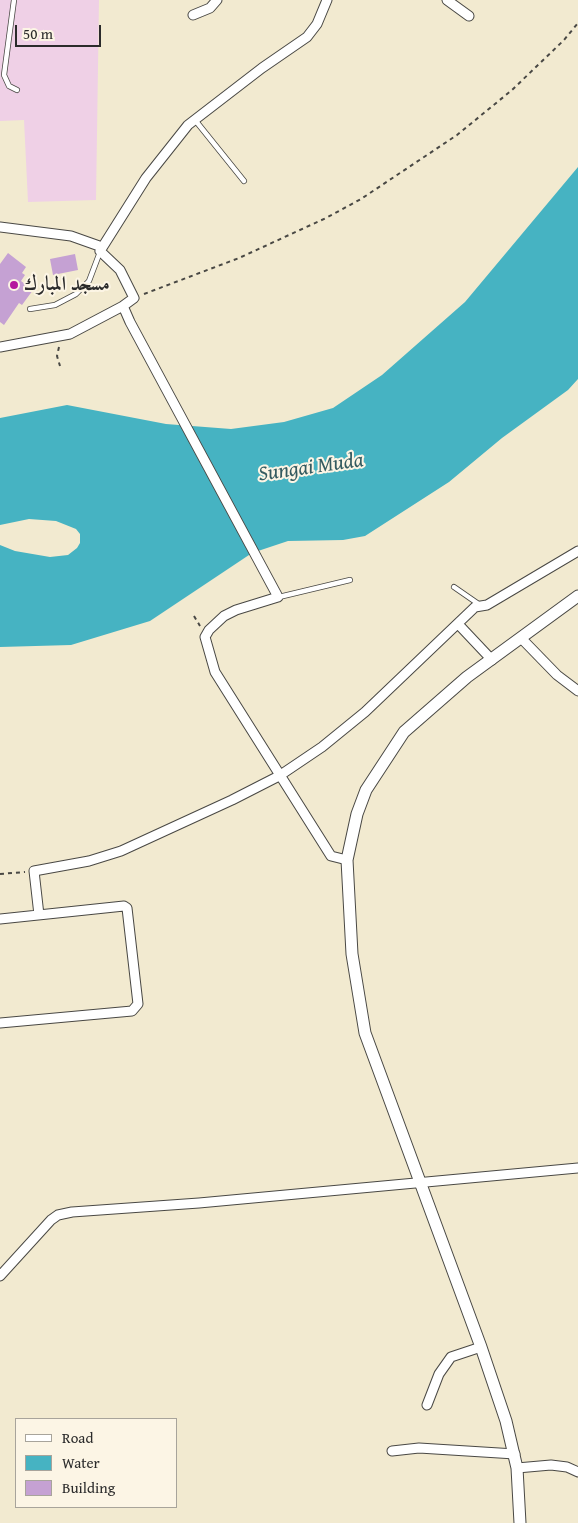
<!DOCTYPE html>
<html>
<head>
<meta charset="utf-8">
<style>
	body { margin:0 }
	#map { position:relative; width:578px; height:1523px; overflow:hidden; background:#f2ead0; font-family:"Gentium Book Plus",serif }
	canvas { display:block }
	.legend { position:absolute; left:15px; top:1418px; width:162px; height:90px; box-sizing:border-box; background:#fcf5e5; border:1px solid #a8a49b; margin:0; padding:6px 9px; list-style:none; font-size:15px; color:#2b2b2b }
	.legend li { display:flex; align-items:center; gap:10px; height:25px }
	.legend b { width:25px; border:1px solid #a8a49b }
	.scale { position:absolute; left:15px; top:25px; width:86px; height:22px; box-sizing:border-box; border:2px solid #2b2b2b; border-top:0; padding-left:6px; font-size:15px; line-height:18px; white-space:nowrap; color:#2b2b2b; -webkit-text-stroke:4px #fcf5e5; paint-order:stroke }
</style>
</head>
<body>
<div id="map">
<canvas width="578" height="1523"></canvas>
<ul class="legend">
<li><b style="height:6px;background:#fff"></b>Road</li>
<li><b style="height:14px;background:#46b3c2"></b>Water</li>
<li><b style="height:14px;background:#c5a1d3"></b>Building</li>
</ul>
<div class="scale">50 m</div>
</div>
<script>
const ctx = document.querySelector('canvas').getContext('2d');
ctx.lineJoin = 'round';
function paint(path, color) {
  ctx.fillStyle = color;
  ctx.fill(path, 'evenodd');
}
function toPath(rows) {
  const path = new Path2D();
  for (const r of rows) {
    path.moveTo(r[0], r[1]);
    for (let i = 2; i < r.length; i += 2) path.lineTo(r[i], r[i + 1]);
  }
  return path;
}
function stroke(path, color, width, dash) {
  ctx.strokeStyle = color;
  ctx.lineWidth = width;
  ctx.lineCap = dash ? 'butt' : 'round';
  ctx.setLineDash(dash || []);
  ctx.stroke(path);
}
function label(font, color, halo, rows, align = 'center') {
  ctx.font = font + ' "Gentium Book Plus",Amiri,serif';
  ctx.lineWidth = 4;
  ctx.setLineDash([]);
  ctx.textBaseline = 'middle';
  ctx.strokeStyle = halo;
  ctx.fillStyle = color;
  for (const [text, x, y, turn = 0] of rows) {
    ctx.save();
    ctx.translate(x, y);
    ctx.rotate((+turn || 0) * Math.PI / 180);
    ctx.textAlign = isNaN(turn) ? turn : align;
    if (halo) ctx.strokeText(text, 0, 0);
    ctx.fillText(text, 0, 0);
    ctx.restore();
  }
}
const built = toPath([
	[0,0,99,0,96,200,28,202,24,120,0,121]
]);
const water = toPath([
	[578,167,578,379,568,390,502,438,449,482,365,536,343,540,288,541,252,553,150,621,71,645,0,647,0,545,15,551,50,557,68,555,77,548,80,543,80,534,76,529,56,521,29,519,0,525,0,418,67,405,166,424,231,429,284,422,333,408,382,375,465,302]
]);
const building = toPath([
	[8,253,26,267,22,273,25,275,21,281,33,290,22,305,19,303,4,325,0,322,0,264],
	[75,254,78,270,53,275,50,259]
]);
const path = toPath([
	[144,294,239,258,326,218,361,199,457,135,512,90,564,40,578,23],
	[59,347,57,356,60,366],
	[194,616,200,626],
	[0,874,25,872]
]);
const service = toPath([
	[14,0,4,75,9,86,17,90],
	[195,120,244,181],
	[30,309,55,305,76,294,89,281,100,252],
	[454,587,480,605],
	[279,597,350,580]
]);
const minor = toPath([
	[327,0,317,24,307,37,262,68,188,125,146,178,100,251,120,270,134,298,123,306,130,322,277,595,278,597,236,610,224,616,209,630,205,637,215,672,331,856,347,860],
	[447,0,469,16],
	[193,15,210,8,217,0],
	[0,227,71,236,102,247],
	[0,347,70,334,123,306],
	[459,625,492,660],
	[521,638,557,675,578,691],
	[39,915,34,871,89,861,121,851,232,800,279,776,322,747,365,712,475,607,487,605,578,551],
	[0,919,124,906,127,908,138,1004,132,1011,0,1023],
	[0,1276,51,1220,58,1215,72,1212,199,1203,578,1168],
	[427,1405,439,1374,451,1357,481,1347],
	[392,1451,419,1448,515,1454],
	[517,1468,551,1465,567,1467,578,1472]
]);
const tertiary = toPath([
	[520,1523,517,1468,506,1421,481,1347,365,1033,352,954,347,860,357,814,366,790,404,732,467,677,578,596]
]);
const markers = [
	[14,285,5,"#b5179e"]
];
const poiNames = [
	["مسجد المبارك",24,285]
];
const waterNames = [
	["Sungai Muda",311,468,-8]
];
paint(built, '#efd0e6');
paint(water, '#46b3c2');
paint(building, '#c5a1d3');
stroke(service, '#494844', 6);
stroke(minor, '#494844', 11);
stroke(tertiary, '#494844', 13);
stroke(path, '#494844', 2, [4, 4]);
stroke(service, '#fff', 4.5);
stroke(minor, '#fff', 9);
stroke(tertiary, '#fff', 11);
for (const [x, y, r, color] of markers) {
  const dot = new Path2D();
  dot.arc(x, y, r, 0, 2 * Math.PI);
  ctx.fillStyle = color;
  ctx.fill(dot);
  stroke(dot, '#fcf5e5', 2);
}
label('bold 20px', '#2b2b2b', '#fcf5e5', poiNames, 'left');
label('italic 21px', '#345b60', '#fcf5e5', waterNames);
</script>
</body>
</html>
